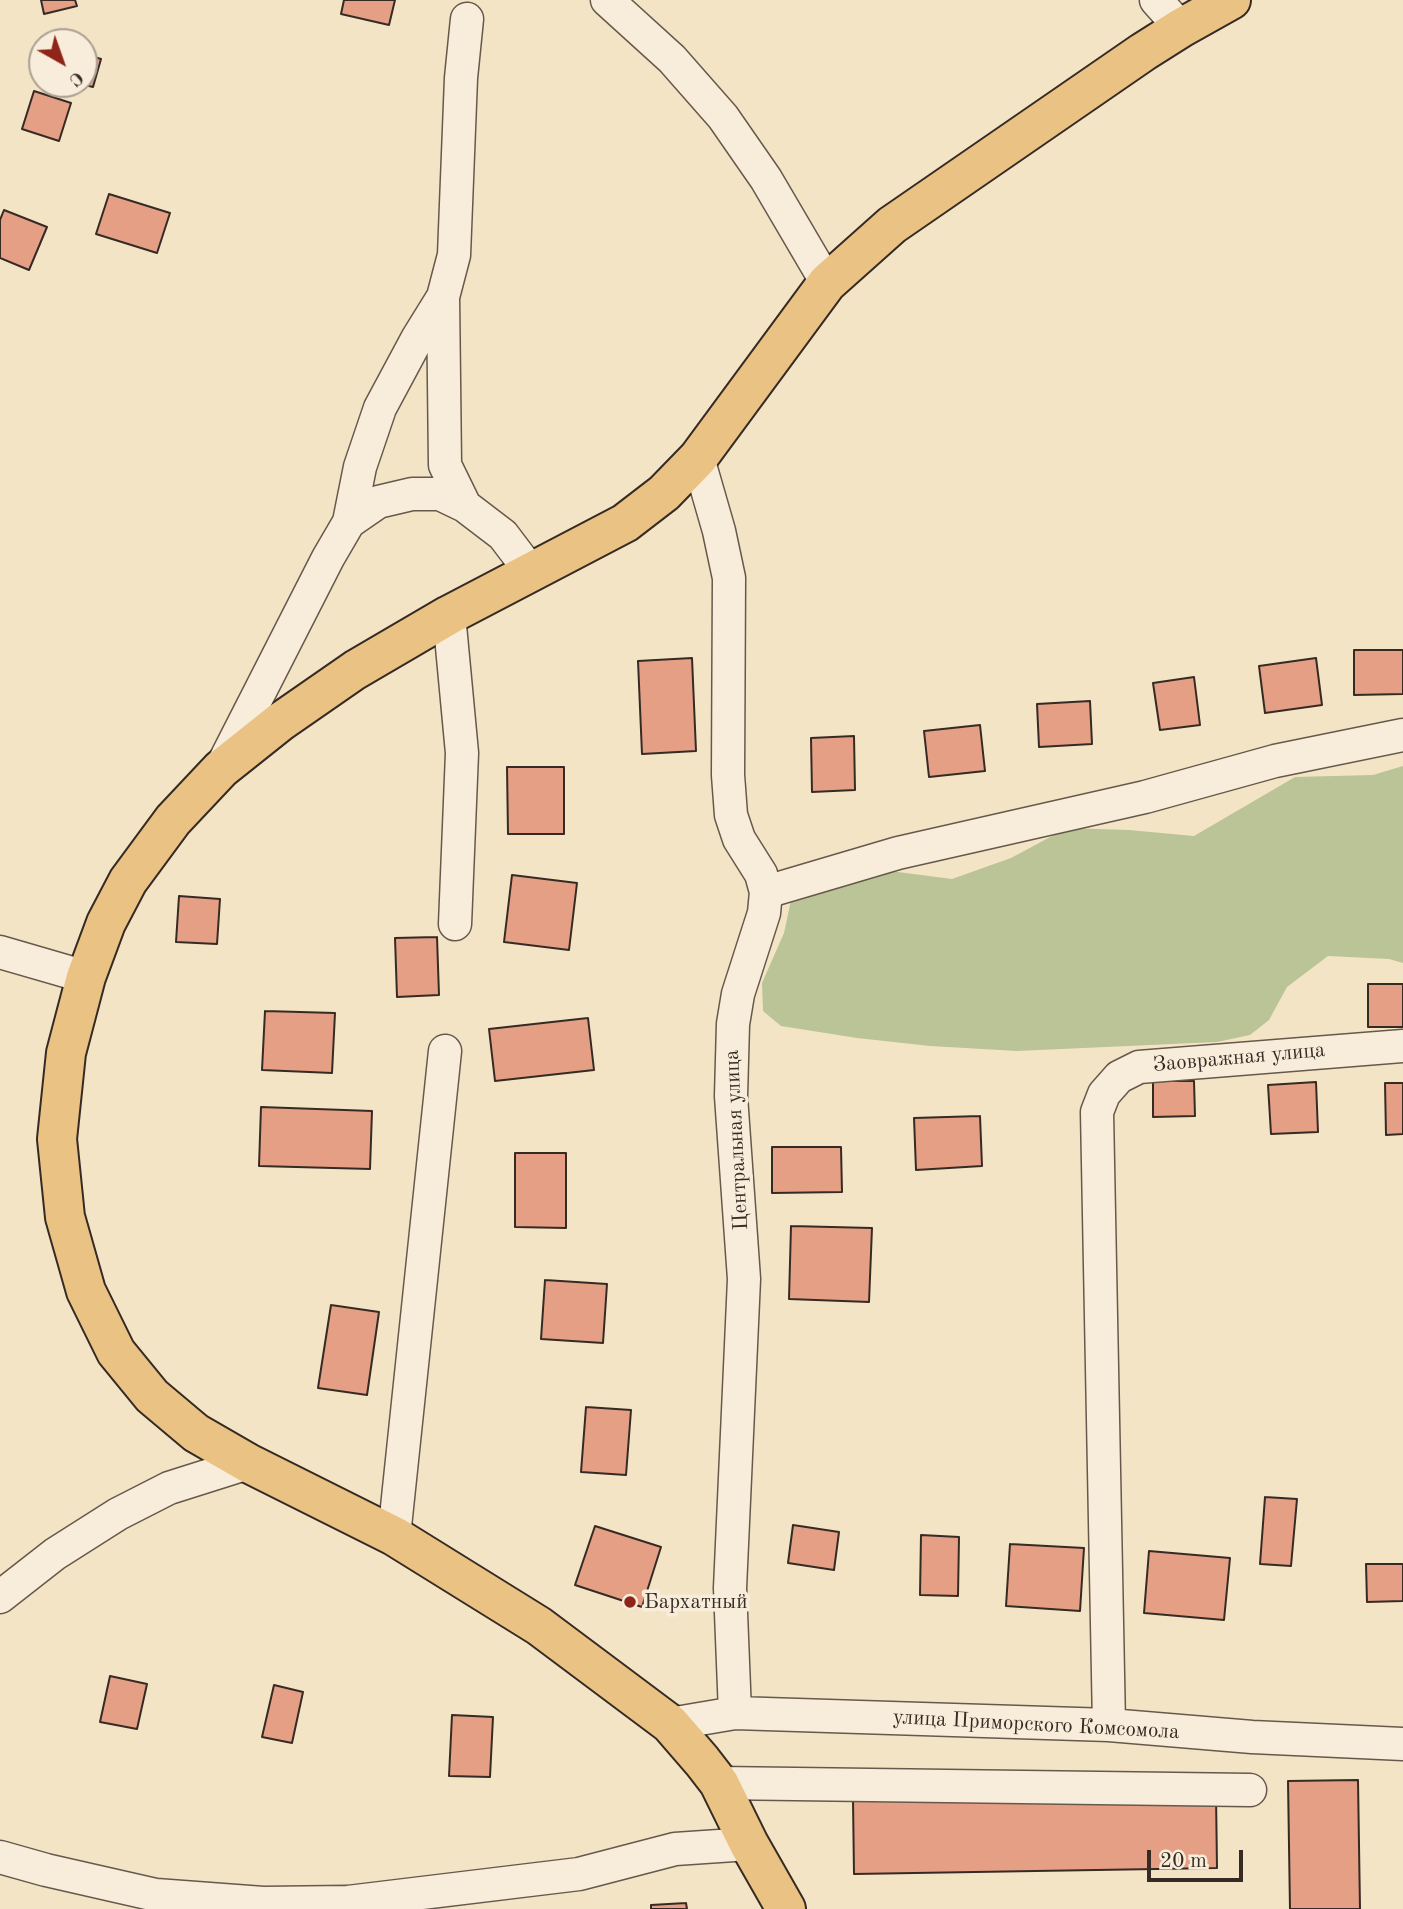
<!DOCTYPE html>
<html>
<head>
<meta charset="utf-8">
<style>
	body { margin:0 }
	#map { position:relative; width:1403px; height:1909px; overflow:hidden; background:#f4e4c6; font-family:"Old Standard TT",serif }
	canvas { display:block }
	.north { position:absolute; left:28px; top:28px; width:70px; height:70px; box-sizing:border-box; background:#f8edda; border:2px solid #aa9f91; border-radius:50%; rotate:140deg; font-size:19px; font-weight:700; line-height:28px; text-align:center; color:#362b24 }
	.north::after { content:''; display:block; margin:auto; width:24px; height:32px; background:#8f2418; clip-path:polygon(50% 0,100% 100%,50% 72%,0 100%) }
	.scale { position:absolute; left:1147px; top:1850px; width:96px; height:32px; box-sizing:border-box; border:4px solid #362b24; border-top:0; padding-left:9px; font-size:21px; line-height:24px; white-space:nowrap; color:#362b24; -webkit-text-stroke:5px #f8edda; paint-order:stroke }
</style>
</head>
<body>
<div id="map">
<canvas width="1403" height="1909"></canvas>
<div class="north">С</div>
<div class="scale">20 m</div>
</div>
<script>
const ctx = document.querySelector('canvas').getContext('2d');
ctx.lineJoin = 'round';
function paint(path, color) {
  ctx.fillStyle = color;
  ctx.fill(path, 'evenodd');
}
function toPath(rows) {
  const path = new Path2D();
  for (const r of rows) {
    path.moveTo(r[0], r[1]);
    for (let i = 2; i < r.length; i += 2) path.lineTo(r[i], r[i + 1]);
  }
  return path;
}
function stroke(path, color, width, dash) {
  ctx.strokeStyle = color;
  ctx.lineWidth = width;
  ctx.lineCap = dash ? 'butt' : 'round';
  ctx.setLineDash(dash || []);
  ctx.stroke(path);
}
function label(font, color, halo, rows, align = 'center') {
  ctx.font = font + ' "Old Standard TT",serif';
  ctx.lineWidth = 7;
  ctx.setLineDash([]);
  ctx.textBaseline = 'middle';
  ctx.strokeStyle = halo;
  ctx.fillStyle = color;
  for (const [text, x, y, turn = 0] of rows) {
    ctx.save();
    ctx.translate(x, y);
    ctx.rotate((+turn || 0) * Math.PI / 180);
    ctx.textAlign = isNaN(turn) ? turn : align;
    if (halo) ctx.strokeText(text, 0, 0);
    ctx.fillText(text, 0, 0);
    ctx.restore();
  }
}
const green = toPath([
	[1403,766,1403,963,1389,959,1328,956,1287,987,1269,1020,1250,1035,1217,1042,1017,1051,930,1046,857,1038,781,1026,763,1011,762,983,784,933,794,886,835,874,898,872,952,879,1011,858,1067,828,1129,830,1194,836,1295,777,1373,775]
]);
const building = toPath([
	[41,0,75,0,77,6,44,14,41,0],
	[344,0,395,0,389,25,341,14,344,0],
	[84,54,101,59,93,87,81,84,84,84,84,54],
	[34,91,71,103,59,141,22,129,34,91],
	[109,194,170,213,157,253,96,234,109,194],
	[4,210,47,227,29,270,0,258,0,220,4,210],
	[1354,650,1403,650,1403,694,1354,695,1354,650],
	[692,658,696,751,642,754,638,661,692,658],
	[1316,658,1322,705,1265,713,1259,666,1316,658],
	[1194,677,1200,725,1160,730,1153,683,1194,677],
	[1090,701,1092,744,1039,747,1037,704,1090,701],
	[980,725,985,771,929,777,924,731,980,725],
	[854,736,855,790,812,792,811,738,854,736],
	[507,767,564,767,564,834,508,834,507,767],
	[512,875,577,883,569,950,504,942,512,875],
	[179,896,220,899,217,944,176,942,179,896],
	[437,937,439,995,397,997,395,938,437,937],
	[1368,984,1403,984,1403,1027,1368,1027,1368,984],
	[265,1011,335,1013,332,1073,262,1070,265,1011],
	[588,1018,594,1070,495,1081,489,1029,588,1018],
	[1153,1081,1194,1081,1195,1116,1153,1117,1153,1081],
	[1316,1082,1318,1132,1271,1134,1268,1085,1316,1082],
	[1385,1083,1403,1083,1403,1134,1386,1135,1385,1083],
	[261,1107,372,1111,370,1169,259,1166,261,1107],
	[980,1116,982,1166,916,1170,914,1118,980,1116],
	[772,1147,841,1147,842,1192,772,1193,772,1147],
	[515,1153,566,1153,566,1228,515,1227,515,1153],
	[791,1226,872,1228,869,1302,789,1299,791,1226],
	[545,1280,607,1284,603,1343,541,1339,545,1280],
	[331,1305,379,1312,367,1395,318,1388,331,1305],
	[586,1407,631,1410,626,1475,581,1472,586,1407],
	[1265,1497,1297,1499,1291,1566,1260,1564,1265,1497],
	[793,1525,839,1532,834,1570,788,1563,793,1525],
	[595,1526,661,1547,642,1607,575,1585,595,1526],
	[921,1535,959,1537,958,1596,920,1595,921,1535],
	[1010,1544,1084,1548,1080,1611,1006,1606,1010,1544],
	[1149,1551,1230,1558,1224,1620,1144,1613,1149,1551],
	[1366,1564,1403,1564,1403,1601,1367,1602,1366,1564],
	[110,1676,147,1684,137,1729,100,1722,110,1676],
	[274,1685,303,1692,292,1743,262,1737,274,1685],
	[452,1715,493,1717,490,1777,449,1776,452,1715],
	[1358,1780,1360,1909,1290,1909,1288,1781,1358,1780],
	[1216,1794,1217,1868,854,1874,853,1800,1216,1794],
	[686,1903,687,1909,651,1909,651,1905,686,1903]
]);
const minor = toPath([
	[607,0,672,59,723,117,766,179,827,283],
	[1156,0,1181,28],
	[443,297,445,465,465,506],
	[698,458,719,531,729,578,728,775,731,815,739,839,761,874,766,892,764,913,738,994,733,1024,731,1096,744,1279,730,1588,735,1713],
	[349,522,360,467,380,408,417,339,443,297,454,255,461,78,467,19],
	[449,615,462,753,455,924],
	[222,766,328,558,349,522,378,502,412,494,440,494,465,506,503,535,531,572],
	[766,892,898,853,1145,797,1275,761,1403,735],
	[0,952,86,977],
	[394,1536,445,1051],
	[0,1597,55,1554,118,1514,169,1488,248,1463],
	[670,1724,735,1713,1109,1725,1252,1737,1403,1744],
	[1109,1725,1097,1112,1104,1094,1119,1077,1139,1067,1403,1046],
	[719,1783,1250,1790],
	[0,1857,46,1870,156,1895,263,1903,348,1902,579,1874,675,1849,749,1844]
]);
const major = toPath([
	[786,1909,749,1844,719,1783,702,1761,670,1724,539,1626,394,1536,248,1463,196,1433,152,1396,116,1352,86,1291,65,1217,57,1139,66,1053,86,977,106,923,128,881,173,820,221,769,280,722,355,670,449,615,625,523,664,493,698,458,827,283,892,225,1143,52,1181,28,1231,0]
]);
const markers = [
	[630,1602,7,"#8f2418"]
];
const streetNames = [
	["Заовражная улица",1239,1058,-5],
	["Центральная улица",737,1140,-93],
	["улица Приморского Комсомола",1036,1725,3]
];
const poiNames = [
	["Бархатный",644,1602]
];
paint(green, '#bac496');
paint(building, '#e49f85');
stroke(building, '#362b24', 2);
stroke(minor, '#66594c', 35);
stroke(major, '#362b24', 42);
stroke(minor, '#f8edda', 32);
stroke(major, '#eac283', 38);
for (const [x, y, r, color] of markers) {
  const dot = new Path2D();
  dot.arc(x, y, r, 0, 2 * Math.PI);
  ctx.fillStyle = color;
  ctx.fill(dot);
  stroke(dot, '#f8edda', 2.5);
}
label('21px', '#362b24', '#f8edda', streetNames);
label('21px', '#362b24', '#f8edda', poiNames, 'left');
</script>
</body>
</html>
